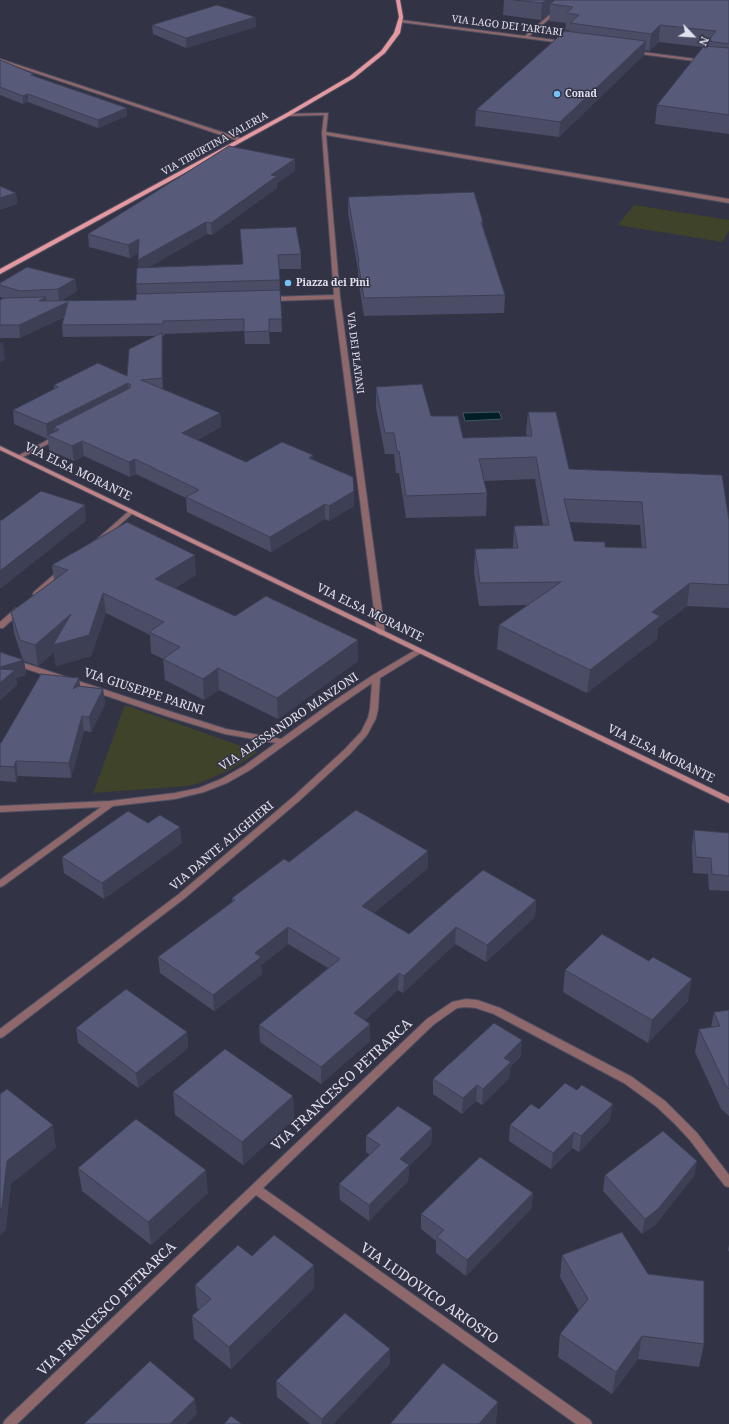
<!DOCTYPE html>
<html>
<head>
<meta charset="utf-8">
<style>
	body { margin:0 }
	#map { position:relative; width:729px; height:1424px; overflow:hidden; background:#333346; font-family:"Noto Serif",serif }
	canvas { display:block }
	.north { position:absolute; left:673px; top:16px; width:40px; height:40px; -webkit-text-stroke:3px #333346; paint-order:stroke; rotate:115deg; font-size:11px; font-weight:700; line-height:16px; text-align:center; color:#e1e1ee }
	.north::after { content:''; display:block; margin:auto; width:14px; height:18px; background:#e1e1ee; clip-path:polygon(50% 0,100% 100%,50% 72%,0 100%) }
</style>
</head>
<body>
<div id="map">
<canvas width="729" height="1424"></canvas>
<div class="north">N</div>
</div>
<script>
const ctx = document.querySelector('canvas').getContext('2d');
ctx.lineJoin = 'round';
function paint(path, color) {
  ctx.fillStyle = color;
  ctx.fill(path, 'evenodd');
}
function toPath(rows) {
  const path = new Path2D();
  for (const r of rows) {
    path.moveTo(r[0], r[1]);
    for (let i = 2; i < r.length; i += 2) path.lineTo(r[i], r[i + 1]);
  }
  return path;
}
function stroke(path, color, width, dash) {
  ctx.strokeStyle = color;
  ctx.lineWidth = width;
  ctx.lineCap = dash ? 'butt' : 'round';
  ctx.setLineDash(dash || []);
  ctx.stroke(path);
}
function label(font, color, halo, rows, align = 'center') {
  ctx.font = font + ' "Noto Serif",serif';
  ctx.lineWidth = 3;
  ctx.setLineDash([]);
  ctx.textBaseline = 'middle';
  ctx.strokeStyle = halo;
  ctx.fillStyle = color;
  for (const [text, x, y, turn = 0] of rows) {
    ctx.save();
    ctx.translate(x, y);
    ctx.rotate((+turn || 0) * Math.PI / 180);
    ctx.textAlign = isNaN(turn) ? turn : align;
    if (halo) ctx.strokeText(text, 0, 0);
    ctx.fillText(text, 0, 0);
    ctx.restore();
  }
}
const green = toPath([
	[634,205,729,220,729,231,722,242,618,225],
	[125,705,258,752,228,771,200,783,188,786,93,793]
]);
const water = toPath([
	[499,412,502,419,465,421,463,413,499,412]
]);
const lane = toPath([
	[567,0,571,0,527,38,525,38,525,36,567,0],
	[0,59,243,139,243,140,239,141,0,61,0,59]
]);
const street = toPath([
	[401,20,563,41,565,42,563,43,400,22,401,20],
	[634,51,703,60,705,61,703,62,633,53,633,51,634,51],
	[328,113,326,132,729,199,729,203,326,135,340,297,385,633,381,635,377,633,334,299,271,301,268,299,271,297,334,295,322,133,324,115,287,116,285,115,287,114,328,113],
	[57,435,60,437,59,438,21,458,17,458,16,457,57,435],
	[131,510,133,511,134,512,133,513,99,543,95,543,93,542,95,541,129,511,131,510],
	[58,571,61,571,65,573,40,596,34,596,33,594,34,592,58,571],
	[16,608,19,608,23,610,3,628,0,628,0,622,16,608],
	[417,649,420,649,424,651,380,678,378,709,376,718,367,735,350,754,299,801,185,898,3,1037,0,1038,0,1029,179,894,293,797,344,750,361,732,368,718,370,709,372,683,337,707,250,770,227,783,204,792,175,799,113,806,3,886,0,887,0,880,101,807,0,812,0,806,110,801,175,793,199,788,221,779,244,766,276,743,225,734,166,716,0,660,0,655,172,712,226,729,281,739,331,703,373,675,417,649],
	[466,999,477,1000,500,1008,632,1077,665,1101,697,1133,729,1175,729,1187,725,1186,689,1139,674,1123,657,1107,624,1083,494,1014,476,1008,466,1007,457,1008,433,1025,263,1188,590,1420,592,1424,576,1424,256,1195,17,1424,3,1424,5,1420,427,1019,452,1002,466,999]
]);
const secondary = toPath([
	[0,446,729,797,729,803,0,450,0,446]
]);
const primary = toPath([
	[396,0,400,0,403,17,400,33,385,53,354,78,289,116,0,274,0,269,285,114,350,76,381,51,394,33,399,17,396,0]
]);
const wall = toPath([
	[504,0,729,0,729,134,655,124,657,105,703,47,659,42,649,51,645,50,644,55,559,137,475,126,476,110,569,31,569,30,565,30,566,23,549,21,550,13,541,20,503,15],
	[255,17,256,27,186,48,153,34,152,25],
	[0,60,34,74,34,76,127,116,98,128,28,102,23,104,0,95],
	[295,159,295,171,277,183,277,188,212,235,207,234,149,267,243,264,240,229,301,254,301,269,279,269,282,332,269,332,270,344,245,344,244,331,164,334,164,336,163,336,163,389,220,413,221,427,197,440,246,462,313,455,313,460,354,506,329,521,325,519,271,552,187,512,186,498,136,474,130,477,84,456,74,461,49,450,48,439,14,424,13,410,54,389,54,385,127,376,154,336,63,337,62,325,64,317,20,338,0,338,0,300,4,298,0,297,0,283,75,279,77,291,61,301,136,300,137,294,136,284,139,268,138,253,130,258,89,247,88,234],
	[348,197,483,222,483,226,505,295,504,313,364,316,358,279,358,270,348,213],
	[376,387,431,416,463,438,527,436,526,433,528,412,569,469,729,520,729,608,687,606,658,628,657,639,587,693,497,649,499,625,528,605,479,606,474,572,475,549,513,548,514,526,543,525,535,479,484,481,487,493,486,516,406,518,399,473,396,473,394,454,385,454,376,408],
	[569,522,640,525,642,548,605,547,574,541],
	[52,565,196,575,175,588,235,616,358,661,278,719,219,690,204,700,165,680,163,659,151,653,150,635,106,613,91,656,56,666,54,652,38,666,24,661,26,675,16,678,17,685,0,700,0,652,23,660,14,633,11,612,54,580],
	[80,686,103,689,105,704,91,732,84,731,71,778,18,776,16,782,0,781,0,743,1,743],
	[148,823,182,843,104,899,64,873,62,857],
	[694,830,729,833,729,891,709,890,708,874,693,873,692,846],
	[289,862,428,868,374,913,409,934,536,900,535,917,486,962,455,944,403,993,398,990,365,1020,370,1041,321,1084,260,1042,259,1025,328,968,288,944,261,965,262,974,214,1011,160,973,158,957,232,902,232,898],
	[565,970,688,1001,648,1043,563,992],
	[729,1010,729,1116,721,1109,695,1052,699,1029,711,1027,714,1012],
	[76,1028,187,1032,188,1048,138,1088,78,1043],
	[521,1056,510,1067,509,1078,482,1105,476,1101,462,1114,433,1094,433,1079],
	[173,1092,293,1096,294,1119,243,1165,175,1115],
	[539,1109,610,1120,579,1152,572,1148,551,1169,509,1141,510,1125],
	[432,1128,431,1144,409,1166,408,1181,369,1221,340,1200,339,1184,370,1155,366,1152,366,1136],
	[697,1161,694,1176,655,1225,642,1234,603,1191,605,1175],
	[78,1168,208,1193,151,1245,82,1191],
	[533,1193,531,1209,466,1276,436,1253,436,1241,421,1229,421,1214],
	[729,1244,729,1252,728,1250],
	[562,1255,648,1274,704,1344,699,1367,638,1359,612,1394,558,1357,560,1334,579,1311,560,1277],
	[252,1256,314,1288,231,1369,194,1339,192,1316,199,1309,197,1308,195,1285],
	[390,1349,390,1364,333,1424,310,1424,277,1397,276,1381]
]);
const shadedWall = toPath([
	[546,0,565,0,550,4,550,13,541,20,542,3],
	[255,17,256,27,186,48,186,38],
	[660,25,659,42,649,51,651,34],
	[646,41,644,55,559,137,560,122],
	[28,94,28,102,23,104,23,96],
	[127,108,127,116,98,128,98,120],
	[295,159,295,171,277,183,277,188,212,235,211,223,271,175],
	[16,193,18,204,0,210,0,198],
	[206,222,207,234,139,273,138,260],
	[139,239,140,252,130,258,128,245],
	[75,279,77,291,59,302,58,289],
	[46,297,47,309,39,301],
	[68,302,69,314,20,338,19,325],
	[162,333,163,346,163,392,162,378],
	[3,342,5,360,0,362,0,343],
	[128,383,130,397,59,430,54,427,55,435,47,435,46,424],
	[220,413,221,427,183,448,182,433],
	[82,441,84,456,74,461,72,446],
	[313,455,314,470,309,458],
	[135,459,136,474,130,477,129,462],
	[354,491,354,506,329,521,329,506],
	[325,504,325,519,271,552,270,537],
	[85,505,86,521,0,589,0,571],
	[195,555,196,575,157,599,155,579],
	[690,583,687,606,658,628,657,639,587,693,590,670,652,612],
	[103,593,106,613,91,656,56,666,54,652,38,666,35,645,71,614],
	[358,640,358,661,278,719,277,698],
	[24,660,26,675,16,678,17,685,0,700,0,667],
	[218,668,219,690,204,700,203,679],
	[79,678,81,693,73,689],
	[103,689,105,704,91,732,89,717],
	[82,716,84,731,71,778,69,763],
	[16,761,18,776,16,782,14,767],
	[180,827,182,843,104,899,102,883],
	[428,851,428,868,362,923,362,906],
	[536,900,535,917,486,962,487,945],
	[288,927,288,944,261,965,262,974,214,1011,213,995,255,953],
	[456,927,455,944,403,993,404,976],
	[399,973,398,990,354,1030,354,1013],
	[692,979,688,1001,648,1043,652,1020],
	[370,1024,370,1041,321,1084,321,1067],
	[187,1032,188,1048,138,1088,136,1073],
	[522,1040,521,1056,510,1067,509,1078,482,1105,483,1089,504,1058],
	[477,1085,476,1101,462,1114,463,1098],
	[293,1096,294,1119,243,1165,242,1142],
	[613,1104,610,1120,579,1152,581,1136],
	[53,1125,56,1148,11,1184,6,1230,0,1235,0,1209,7,1161],
	[432,1128,431,1144,409,1166,408,1181,369,1221,369,1205,400,1159],
	[574,1132,572,1148,551,1169,553,1153],
	[697,1161,694,1176,655,1225,642,1234,645,1219],
	[206,1170,208,1193,151,1245,148,1222],
	[533,1193,531,1209,466,1276,467,1260],
	[314,1265,314,1288,231,1369,229,1347],
	[642,1336,638,1359,612,1394,616,1372],
	[390,1349,390,1364,333,1424,322,1424,322,1419],
	[195,1399,197,1414,187,1424,170,1424],
	[498,1402,496,1424,479,1424]
]);
const building = toPath([
	[514,0,546,0,542,3,514,0],
	[555,0,729,0,729,44,708,41,716,31,660,25,651,34,570,23,579,15,567,13,573,7,550,4,555,0],
	[217,5,255,17,186,38,152,25,217,5],
	[565,31,646,41,560,122,476,110,565,31],
	[704,46,729,48,729,115,657,105,704,46],
	[0,60,34,74,31,75,127,108,98,120,28,94,23,96,0,87,0,60],
	[229,146,295,159,271,175,277,176,211,223,206,222,138,260,139,239,128,245,88,234,229,146],
	[0,186,16,193,0,198,0,186],
	[474,192,483,222,481,222,505,295,364,298,358,262,359,262,348,197,474,192],
	[296,227,301,254,278,255,280,280,136,284,137,268,243,264,240,229,296,227],
	[27,267,75,279,58,289,20,291,0,285,0,283,27,267],
	[280,290,282,319,269,319,269,331,244,332,244,319,163,321,163,324,62,325,68,302,19,325,0,325,0,300,4,298,46,297,39,301,136,300,136,294,280,290],
	[162,333,162,378,141,380,220,413,182,433,246,462,282,442,313,455,309,458,353,477,354,491,329,506,325,504,270,537,186,497,199,490,135,459,129,462,82,441,72,446,47,435,59,430,54,427,130,388,131,385,128,383,46,424,13,410,58,387,54,385,98,363,127,376,129,349,162,333],
	[422,384,431,416,458,416,463,438,532,436,528,412,556,412,569,469,722,475,729,520,729,585,690,583,652,612,660,616,590,670,499,625,561,582,480,583,475,549,518,548,514,526,549,525,536,457,479,459,487,493,406,496,399,451,397,451,394,433,385,433,376,387,422,384],
	[564,499,642,502,646,548,605,547,605,542,574,541,564,499],
	[41,491,85,505,0,571,0,520,2,520,41,491],
	[127,522,195,555,155,579,235,616,266,596,358,640,277,698,218,668,203,679,163,659,180,647,149,632,164,622,103,593,89,635,53,645,71,614,35,645,20,640,11,612,68,570,52,565,127,522],
	[0,652,24,660,0,667,0,652],
	[0,669,15,670,0,683,0,669],
	[41,674,79,678,73,689,78,686,103,689,89,717,82,716,69,763,16,761,14,767,0,766,0,743,1,743,41,674],
	[356,810,428,851,362,906,409,934,483,870,536,900,487,945,456,927,404,976,399,973,354,1013,370,1024,321,1067,259,1025,340,959,288,927,255,953,261,957,213,995,158,957,235,900,232,898,284,859,289,862,356,810],
	[128,811,148,823,160,815,180,827,102,883,62,857,128,811],
	[694,830,729,833,729,876,712,874,711,858,696,857,694,830],
	[602,934,649,961,653,957,692,979,652,1020,565,970,602,934],
	[126,989,187,1032,136,1073,76,1028,126,989],
	[729,1010,729,1089,726,1086,699,1029,720,1026,714,1012,729,1010],
	[494,1023,522,1040,504,1058,511,1062,483,1089,477,1085,463,1098,433,1079,494,1023],
	[225,1049,293,1096,242,1142,173,1092,225,1049],
	[565,1083,577,1090,582,1085,613,1104,581,1136,574,1132,553,1153,510,1125,531,1104,539,1109,565,1083],
	[7,1089,53,1125,7,1161,2,1207,0,1209,0,1094,7,1089],
	[398,1106,432,1128,400,1159,409,1165,369,1205,339,1184,380,1145,366,1136,398,1106],
	[136,1119,206,1170,148,1222,78,1168,136,1119],
	[663,1131,697,1161,658,1209,645,1219,605,1175,663,1131],
	[480,1157,533,1193,467,1260,437,1237,444,1230,421,1214,480,1157],
	[622,1232,648,1274,704,1281,704,1344,642,1336,616,1372,560,1334,588,1299,562,1255,622,1232],
	[274,1235,314,1265,229,1347,192,1316,211,1299,195,1285,238,1245,252,1256,274,1235],
	[345,1313,390,1349,322,1419,276,1381,345,1313],
	[150,1361,195,1399,170,1424,84,1424,150,1361],
	[443,1363,498,1402,479,1424,390,1424,443,1363],
	[231,1416,242,1424,224,1424,231,1416]
]);
const markers = [
	[557,94,4,"#73c1f5"],
	[288,283,4,"#73c1f5"]
];
const farStreetnames = [
	["VIA LAGO DEI TARTARI",507,26,7],
	["VIA TIBURTINA VALERIA",215,144,-29],
	["VIA DEI PLATANI",355,353,83]
];
const farPoinames = [
	["Conad",565,94],
	["Piazza dei Pini",296,283]
];
const streetNames = [
	["VIA ELSA MORANTE",78,472,26],
	["VIA ELSA MORANTE",370,613,26],
	["VIA GIUSEPPE PARINI",144,692,18],
	["VIA ALESSANDRO MANZONI",289,722,-34],
	["VIA ELSA MORANTE",661,754,26],
	["VIA DANTE ALIGHIERI",222,846,-40]
];
const nearStreetnames = [
	["VIA FRANCESCO PETRARCA",342,1085,-43],
	["VIA LUDOVICO ARIOSTO",429,1294,35],
	["VIA FRANCESCO PETRARCA",107,1309,-44]
];
paint(green, '#3e4329');
paint(water, '#001e26');
stroke(water, '#445862', 1);
stroke(lane, '#4f4f61', 2);
stroke(street, '#4f4f61', 2);
stroke(secondary, '#4f4f61', 2);
stroke(primary, '#4f4f61', 2);
paint(lane, '#8e686b');
paint(street, '#8e686b');
paint(secondary, '#bf8388');
paint(primary, '#e5989f');
paint(wall, '#4b4d67');
paint(shadedWall, '#3d3f54');
paint(building, '#575a78');
stroke(building, '#3d3f54', 1);
for (const [x, y, r, color] of markers) {
  const dot = new Path2D();
  dot.arc(x, y, r, 0, 2 * Math.PI);
  ctx.fillStyle = color;
  ctx.fill(dot);
  stroke(dot, '#333346', 1.5);
}
label('10px', '#e1e1ee', '#333346', farStreetnames);
label('bold 10px', '#e1e1ee', '#333346', farPoinames, 'left');
label('12px', '#e1e1ee', '#333346', streetNames);
label('14px', '#e1e1ee', '#333346', nearStreetnames);
</script>
</body>
</html>
